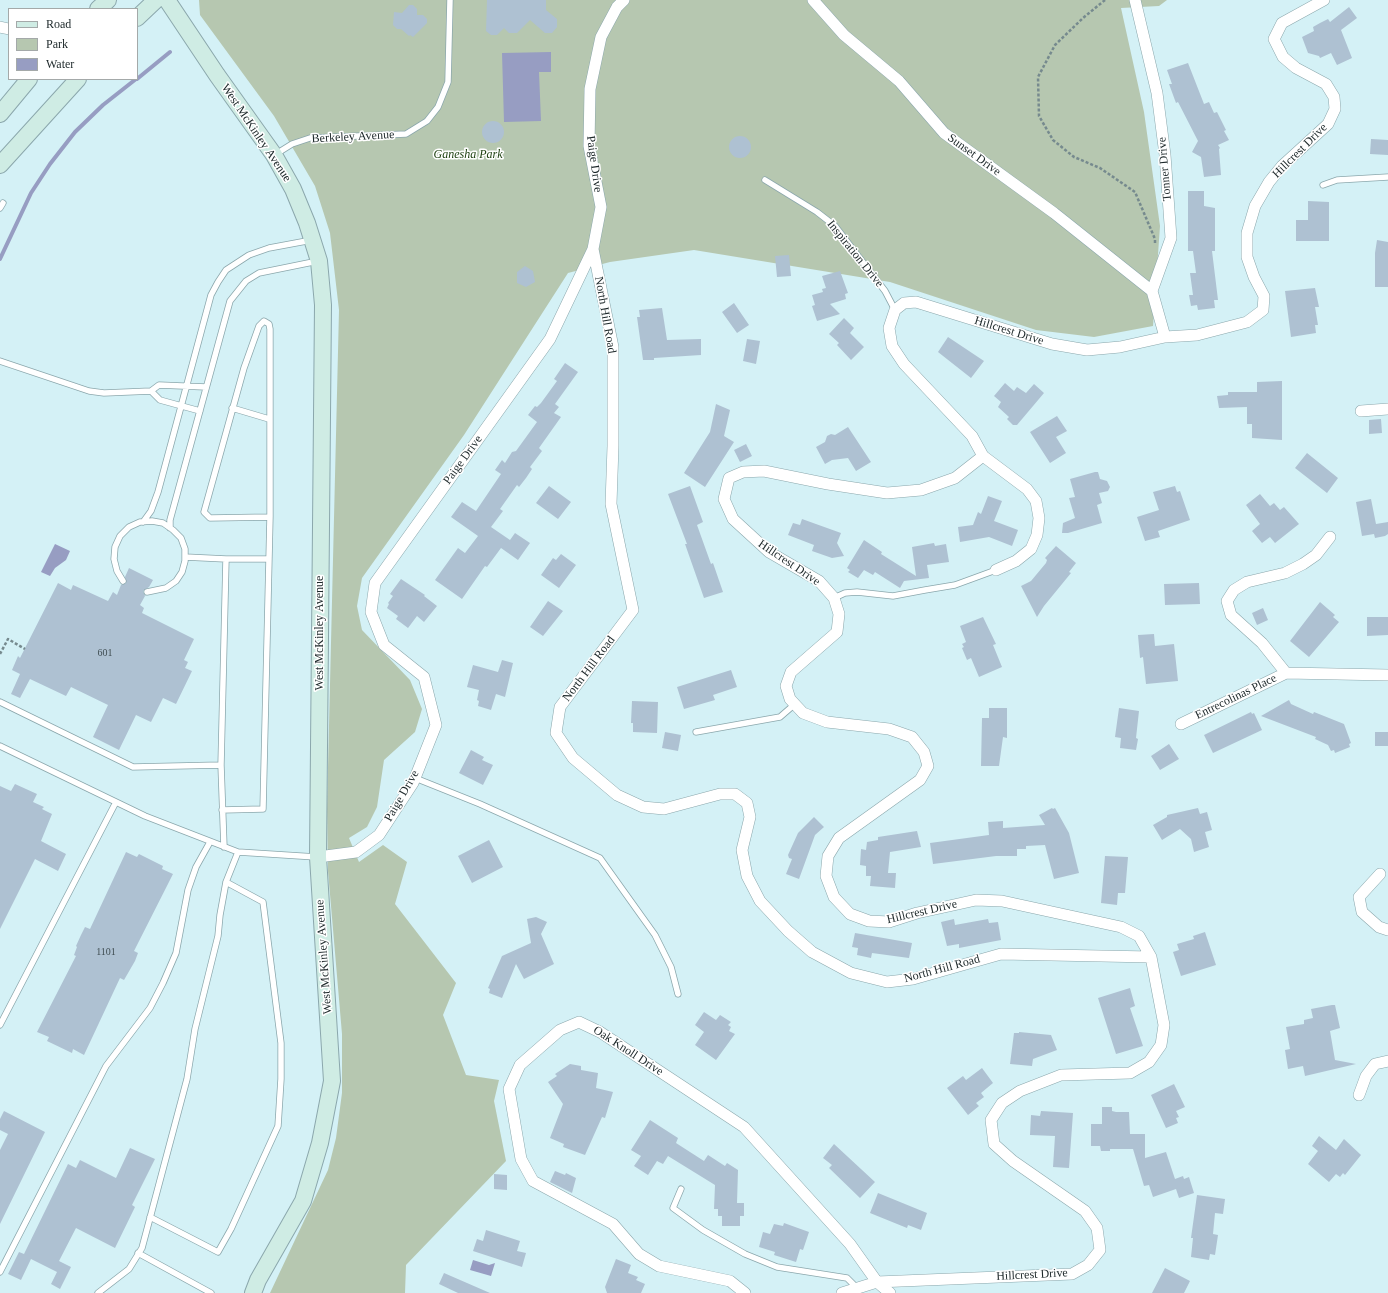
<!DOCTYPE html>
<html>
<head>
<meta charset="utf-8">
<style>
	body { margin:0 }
	#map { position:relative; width:1388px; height:1293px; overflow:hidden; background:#d4f1f6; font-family:"Times New Roman",serif }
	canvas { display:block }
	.legend { position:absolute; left:8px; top:8px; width:130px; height:72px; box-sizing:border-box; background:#fff; border:1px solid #a4a9a9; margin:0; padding:5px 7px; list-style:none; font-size:12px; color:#1c2729 }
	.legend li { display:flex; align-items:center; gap:8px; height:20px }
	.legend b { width:20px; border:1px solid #a4a9a9 }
</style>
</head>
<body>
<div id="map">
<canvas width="1388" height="1293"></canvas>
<ul class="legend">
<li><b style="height:5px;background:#cfece4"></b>Road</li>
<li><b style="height:11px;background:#b6c7b0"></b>Park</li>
<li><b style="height:11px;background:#979dc2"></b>Water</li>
</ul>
</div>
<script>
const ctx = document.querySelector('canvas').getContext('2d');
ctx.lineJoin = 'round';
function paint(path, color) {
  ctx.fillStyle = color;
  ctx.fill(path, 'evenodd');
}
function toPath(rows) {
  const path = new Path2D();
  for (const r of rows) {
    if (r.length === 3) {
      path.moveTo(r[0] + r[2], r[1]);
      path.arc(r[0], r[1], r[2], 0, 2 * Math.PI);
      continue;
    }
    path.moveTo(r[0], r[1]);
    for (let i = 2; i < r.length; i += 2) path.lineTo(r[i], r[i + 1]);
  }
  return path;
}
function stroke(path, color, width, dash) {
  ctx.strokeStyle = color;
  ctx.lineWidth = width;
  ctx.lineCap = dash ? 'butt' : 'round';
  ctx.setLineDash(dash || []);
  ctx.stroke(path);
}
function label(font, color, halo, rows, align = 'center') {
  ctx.font = font + ' "Times New Roman",serif';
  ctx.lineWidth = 3;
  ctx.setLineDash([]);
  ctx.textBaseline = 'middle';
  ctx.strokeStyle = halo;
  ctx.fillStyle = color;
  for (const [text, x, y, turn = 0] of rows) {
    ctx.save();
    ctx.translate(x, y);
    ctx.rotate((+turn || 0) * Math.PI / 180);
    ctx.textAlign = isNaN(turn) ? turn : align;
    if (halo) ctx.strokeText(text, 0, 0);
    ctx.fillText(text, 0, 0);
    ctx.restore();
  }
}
const green = toPath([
	[199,0,1167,0,1159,6,1121,8,1144,112,1160,226,1153,326,1094,337,1036,330,890,282,694,250,610,262,568,273,464,435,362,578,357,606,362,630,410,680,422,709,415,732,384,760,377,807,367,827,349,838,359,862,383,845,407,862,395,904,456,983,443,1015,466,1075,499,1080,494,1101,506,1161,406,1265,405,1293,270,1293,328,1170,336,1138,342,1093,342,1034,328,871,327,809,339,310,330,233,315,186,274,116,200,15]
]);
const water = toPath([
	[551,52,551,72,539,72,541,121,504,122,502,53],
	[55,544,70,551,66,560,55,568,50,576,41,572],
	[473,1260,489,1265,495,1263,491,1276,470,1270]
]);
const stream = toPath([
	[137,79,170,52],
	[0,259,31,193,50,164,75,132,103,105,136,79]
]);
const building = toPath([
	[487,0,546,0,546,10,557,19,557,27,552,33,545,33,530,20,517,33,509,33,504,28,497,35,491,35,486,31],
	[409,5,413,5,417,9,417,15,423,15,427,19,427,23,413,37,410,35,409,36,401,29,397,29,393,25,394,12,402,13],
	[1349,7,1357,18,1341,30,1352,58,1337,65,1331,53,1320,58,1319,56,1308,53,1302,37,1314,31,1313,27,1320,23,1328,19,1330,22],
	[1188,63,1204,104,1209,102,1214,113,1217,112,1226,130,1224,131,1229,140,1218,145,1220,148,1219,149,1221,175,1204,177,1201,157,1192,152,1198,141,1178,102,1176,103,1169,84,1172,84,1167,70],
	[493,132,11],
	[740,147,11],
	[1371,139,1388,140,1388,155,1370,154],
	[1188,191,1204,191,1204,206,1215,208,1215,251,1212,251,1218,300,1214,300,1215,308,1198,310,1197,305,1191,306,1189,295,1193,295,1190,273,1196,273,1193,251,1188,251],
	[1308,201,1329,202,1329,241,1296,241,1296,220,1308,220],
	[1377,240,1388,242,1388,287,1375,287,1375,253],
	[789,255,791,276,777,277,775,256],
	[525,266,533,271,535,282,526,287,517,283,517,272],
	[840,271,848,293,845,294,846,299,830,304,840,314,817,321,812,306,815,305,812,295,823,292,822,289,826,288,822,276],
	[1315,288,1319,307,1315,307,1318,325,1315,325,1316,333,1291,337,1285,291],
	[734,303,749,325,737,333,722,312],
	[662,308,667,340,701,339,701,355,654,358,654,360,643,360,637,317,640,317,639,310],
	[844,318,854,328,850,333,864,347,851,360,837,345,839,343,829,334],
	[948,337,984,361,971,378,938,352],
	[747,339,760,341,756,364,743,361],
	[565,363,578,372,555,404,559,407,554,413,561,417,539,448,542,451,530,467,532,469,526,478,519,487,517,485,500,509,503,511,491,527,510,540,515,533,530,543,518,560,501,548,487,567,485,566,462,599,435,580,458,548,465,553,478,536,451,517,462,502,476,511,501,474,495,470,502,460,505,463,512,452,516,451,537,422,528,415,535,406,537,407,541,403,557,381,554,379],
	[1282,381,1282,440,1252,438,1252,424,1247,424,1247,407,1219,408,1217,396,1228,395,1228,392,1257,392,1257,382],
	[1005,383,1014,391,1017,387,1026,393,1034,384,1044,393,1017,425,1013,425,1007,419,1009,417,998,407,1001,402,994,396],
	[716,404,730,410,724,436,734,442,705,487,684,473,710,432],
	[1057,416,1067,431,1056,437,1066,453,1050,463,1030,432],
	[1381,419,1382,433,1369,434,1369,420],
	[848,427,871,462,856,471,848,458,832,460,825,464,816,447,825,442,827,436,831,434,835,435],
	[746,444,752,456,740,462,734,450],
	[1307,453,1338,478,1327,493,1295,468],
	[1095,472,1098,472,1100,479,1107,481,1110,487,1108,491,1099,493,1102,503,1097,505,1102,523,1068,533,1062,533,1063,523,1075,518,1069,498,1075,497,1070,479],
	[549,486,571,502,558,519,536,503],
	[690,486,703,522,697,525,711,564,713,563,723,592,704,598,685,544,687,544,668,494],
	[1175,486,1177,492,1180,491,1190,520,1158,531,1160,537,1145,541,1137,517,1159,510,1153,492],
	[1260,494,1270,506,1274,503,1280,510,1284,507,1299,524,1275,543,1270,537,1262,543,1252,531,1260,524,1246,505],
	[988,496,1002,501,994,521,1018,530,1012,546,989,537,960,542,958,527,973,525,978,512,981,514],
	[1371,499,1376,524,1388,522,1388,534,1385,536,1375,538,1374,534,1362,536,1356,502],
	[802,519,841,533,837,543,844,556,832,558,812,551,814,545,788,535,793,523,800,525],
	[864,540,882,552,881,554,916,576,912,547,934,543,935,546,946,544,949,562,927,565,929,578,904,581,900,588,875,572,873,575,864,570,858,578,848,572,850,570,847,568],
	[1056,546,1076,563,1069,572,1071,573,1044,606,1037,617,1021,586,1031,581,1046,563,1047,560,1045,558],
	[561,554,576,565,559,588,541,575,553,558,556,560],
	[129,568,153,580,149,587,143,591,145,596,140,605,144,608,142,613,194,639,184,660,188,662,185,668,192,671,176,704,163,698,151,722,136,715,119,750,93,737,108,705,71,687,66,696,30,679,20,698,11,694,20,674,12,670,18,656,20,658,58,583,71,590,73,585,108,601,113,592,117,595,121,585,126,583,125,577],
	[401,579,425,595,424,596,437,606,424,622,417,616,408,628,396,619,398,616,387,608,389,604,388,603,393,596,390,594],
	[1199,583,1200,604,1165,605,1164,584],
	[548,601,563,611,543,636,530,627],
	[1320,602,1335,615,1333,617,1339,622,1309,657,1290,641],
	[1263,608,1268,620,1257,625,1252,613],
	[983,617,996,644,993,645,1002,667,979,677,971,658,967,660,962,648,964,647,962,644,966,642,960,626],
	[1367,617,1388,617,1388,635,1367,636],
	[1154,634,1155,646,1174,644,1178,681,1146,684,1143,657,1140,658,1138,635],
	[502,660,513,663,505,697,496,694,491,710,478,706,479,701,477,700,479,690,467,687,473,665,498,672],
	[731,670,737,687,713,695,715,700,684,709,677,687],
	[1289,700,1291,704,1313,714,1314,712,1344,724,1351,743,1349,744,1350,747,1335,753,1334,750,1331,751,1328,745,1315,739,1316,737,1261,716],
	[632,701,658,702,657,733,633,732,633,723,631,723],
	[989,708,1007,708,1007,738,1003,737,999,766,981,766,982,718,989,718],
	[1119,708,1139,711,1136,738,1138,739,1136,750,1120,748,1121,738,1115,737],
	[1251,712,1252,714,1254,713,1262,730,1213,753,1204,735],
	[665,732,681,735,678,751,662,748],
	[1375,732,1388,732,1388,746,1375,746],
	[1169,744,1179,759,1160,770,1151,756],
	[471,750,484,757,482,760,493,765,483,785,459,773],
	[15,784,37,794,33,802,44,807,42,809,52,814,41,841,66,854,58,871,35,859,0,929,0,786,11,791],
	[1052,808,1053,809,1055,808,1069,833,1079,873,1054,879,1045,845,1026,846,1026,849,1017,849,1017,856,996,856,933,864,930,843,989,835,988,822,1003,821,1003,828,1045,825,1039,815],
	[1198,808,1200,814,1207,812,1212,830,1205,832,1209,847,1194,852,1191,839,1180,829,1162,840,1153,825,1167,817,1167,815],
	[814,817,824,827,815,835,799,879,786,874,792,859,789,858,788,855,798,833],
	[917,831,921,847,890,852,888,873,896,873,895,888,870,886,871,876,866,876,866,866,860,865,861,849,866,850,867,842,878,840,878,837],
	[489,840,503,867,472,883,458,856],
	[126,852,137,857,139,854,163,866,162,869,173,874,134,951,138,953,135,961,124,980,120,978,84,1055,73,1049,72,1053,47,1041,49,1037,37,1032,76,956,74,955,77,947,76,946,81,935,85,927,90,929],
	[1105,856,1128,857,1125,893,1118,893,1117,905,1101,903],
	[536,917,547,922,541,934,554,964,524,979,516,964,502,998,489,993,490,989,488,988,502,956,531,943,527,919],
	[954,919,955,925,988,919,989,923,998,922,1001,940,959,948,959,944,947,946,941,922],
	[1205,932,1216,965,1181,976,1173,952,1179,950,1177,944,1194,939,1193,936],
	[855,933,912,943,909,958,872,953,871,958,857,955,858,948,852,947],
	[1130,988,1135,1006,1130,1008,1143,1046,1116,1054,1098,998],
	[1332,1005,1335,1005,1340,1028,1330,1031,1335,1060,1356,1064,1305,1076,1303,1066,1288,1069,1285,1050,1290,1049,1286,1027,1304,1024,1304,1020,1313,1018,1311,1009],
	[704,1012,716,1020,720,1015,731,1022,728,1025,731,1027,729,1031,735,1034,716,1060,695,1045,704,1032,695,1025],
	[1019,1032,1051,1035,1057,1050,1033,1059,1032,1066,1010,1064,1014,1033,1019,1033],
	[570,1064,581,1066,581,1070,598,1073,596,1088,613,1092,605,1118,602,1117,585,1155,563,1147,564,1144,550,1138,563,1104,548,1082,557,1076,555,1074],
	[982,1068,993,1083,981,1093,984,1097,976,1103,979,1106,968,1115,947,1088,963,1076,966,1080],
	[1174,1084,1185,1107,1176,1111,1179,1117,1176,1118,1178,1123,1166,1128,1151,1095],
	[1102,1107,1112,1107,1112,1111,1116,1112,1129,1112,1130,1134,1145,1134,1145,1158,1166,1152,1175,1179,1183,1176,1184,1179,1189,1177,1194,1193,1179,1198,1176,1189,1153,1197,1149,1185,1144,1186,1133,1149,1110,1149,1110,1151,1101,1151,1100,1146,1091,1146,1091,1124,1102,1124],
	[4,1111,45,1132,0,1224,0,1150,8,1134,0,1130,0,1119],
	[1041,1111,1073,1113,1069,1168,1053,1167,1055,1136,1030,1135,1031,1115,1040,1116],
	[650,1120,678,1138,676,1143,704,1161,708,1155,725,1166,727,1163,738,1170,737,1203,744,1203,744,1216,740,1216,740,1226,722,1226,722,1216,718,1216,718,1209,714,1209,715,1185,668,1156,663,1164,657,1161,648,1175,634,1166,641,1156,631,1150],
	[1319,1136,1336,1150,1344,1139,1361,1155,1345,1175,1343,1173,1340,1177,1336,1174,1329,1182,1308,1164,1318,1151,1312,1146],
	[834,1144,875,1182,860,1198,829,1168,832,1165,823,1158],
	[130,1148,155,1159,132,1205,135,1207,115,1248,76,1228,59,1261,71,1267,60,1289,51,1284,57,1272,31,1259,21,1280,8,1274,19,1252,24,1254,68,1164,76,1168,80,1160,116,1178],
	[555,1171,565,1175,566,1173,576,1178,572,1193,550,1182],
	[494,1174,507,1175,507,1190,494,1189],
	[878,1193,927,1213,921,1230,908,1225,907,1228,870,1213],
	[1197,1195,1225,1199,1223,1214,1215,1213,1213,1234,1218,1235,1215,1255,1210,1254,1209,1260,1191,1257,1193,1238,1191,1238],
	[784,1223,809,1232,803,1250,800,1249,796,1262,774,1255,775,1252,759,1247,763,1232,770,1234,774,1224,783,1226],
	[486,1230,520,1241,517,1251,526,1253,522,1267,473,1251,477,1239,483,1241],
	[616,1259,631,1265,628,1273,638,1277,636,1280,645,1284,641,1293,607,1293,605,1287],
	[1165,1268,1190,1281,1184,1293,1152,1293],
	[444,1273,490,1293,458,1293,439,1284]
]);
const path = toPath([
	[1105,0,1083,18,1055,45,1038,77,1039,116,1053,140,1074,157,1100,168,1135,192,1155,239,1155,244],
	[0,654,8,639,25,649]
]);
const lane = toPath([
	[276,154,292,144,310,138,406,134,427,121,438,107,448,82,450,0],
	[765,180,817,212,835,226,885,291,895,310],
	[1323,185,1337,180,1388,177],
	[0,208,3,203],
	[0,361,89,391,104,393,151,391,159,385,206,387],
	[151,391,160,400,200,411],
	[232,408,269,419],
	[143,522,151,511,158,492,211,295,218,282,226,270,249,255,269,248,312,240],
	[170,528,170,520,230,301,246,281,259,273,318,261],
	[185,557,226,559,221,765,224,847],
	[226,559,269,559,270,517,210,518,204,512,244,368,259,326,264,321,269,324,270,329,270,517],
	[123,581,117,571,114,559,115,547,120,536,129,527,140,522,152,521,163,523,173,530,181,538,185,549,185,561,182,572,176,581,166,588,147,592],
	[834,598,845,593,857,592,893,596,925,590,955,585,996,570],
	[0,702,133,767,221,765],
	[696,732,780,717,795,704],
	[0,746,145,816,238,852,316,857],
	[415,778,480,804,600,858,655,935,671,967,678,994],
	[222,810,263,809,269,559],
	[0,1025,116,802],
	[681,1189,673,1208,703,1230,745,1254,777,1267,847,1278,857,1288],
	[150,1217,218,1252,231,1229,278,1126,281,1079,281,1043,263,902,226,882],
	[138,1253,211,1293],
	[0,1272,106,1066,150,1008,163,983,176,953,188,890,196,867,210,842],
	[98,1293,129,1269,142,1248,187,1079,195,1029,218,936,220,915,226,882,238,852]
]);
const street = toPath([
	[813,0,844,35,899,81,944,133,1054,213,1152,291],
	[1135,0,1157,93,1165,155,1171,238,1152,291,1165,337],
	[0,27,9,29],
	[593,249,613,347,613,446,611,504,633,610,560,707,556,733,573,758,617,795,643,807,664,809,720,794,735,794,747,803,750,817,742,850,747,876,760,901,788,931,812,952,851,973,887,982,913,979,1001,954,1151,957],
	[1361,411,1388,409],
	[996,570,1016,561,1031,549,1037,535,1039,518,1036,501,1027,489,983,456,972,436,904,364,892,346,889,328,895,310,904,303,916,302,1052,344,1087,350,1120,347,1165,337,1197,335,1247,322,1263,310,1264,296,1254,277,1247,257,1247,233,1255,206,1269,182,1282,166,1328,124,1335,109,1334,97,1326,84,1296,68,1283,57,1274,39,1282,23,1324,0],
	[1286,673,1262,643,1231,615,1227,601,1234,590,1247,582,1285,573,1303,564,1316,555,1330,537],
	[1181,724,1286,673,1388,675],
	[318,857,356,852,379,835,413,783,436,725,424,677,384,645,371,612,375,583,550,339,593,249,601,207,589,146,590,89,601,37,617,7,624,0],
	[1380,874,1359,897,1362,912,1379,927,1388,930],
	[1359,1095,1366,1076,1375,1064,1388,1061],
	[877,1282,1072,1274,1088,1265,1100,1250,1097,1228,1085,1211,1013,1161,994,1144,991,1120,1002,1103,1020,1091,1061,1075,1130,1073,1149,1062,1161,1045,1164,1025,1151,957,1139,936,1121,927,1002,901,976,900,949,906,917,913,889,922,869,921,850,914,834,897,826,876,828,856,839,838,920,780,928,766,924,752,912,737,889,729,827,722,803,713,790,699,786,686,791,672,837,632,839,614,834,598,819,581,769,552,733,519,724,499,729,478,743,472,764,471,828,484,887,493,921,490,955,478,983,456],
	[877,1282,890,1293],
	[745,1293,730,1281,659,1266,639,1254,613,1224,533,1181,521,1159,509,1089,520,1065,560,1030,579,1022,600,1032,744,1127,850,1244,877,1282,842,1293]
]);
const secondary = toPath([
	[167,0,217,75,274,155,293,189,307,223,319,261,323,305,318,857,332,1081,320,1143,303,1201,258,1280,253,1293],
	[98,9,108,0],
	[137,18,156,0],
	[0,114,29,79],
	[0,165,78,79]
]);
const numberNames = [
	["601",105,653],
	["1101",106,952]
];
const streetNames = [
	["West McKinley Avenue",256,133,56],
	["Berkeley Avenue",353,137,-3],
	["Hillcrest Drive",1300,151,-45],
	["Sunset Drive",974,155,36],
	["Paige Drive",594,164,82],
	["Tonner Drive",1165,169,-95],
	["Inspiration Drive",855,254,51],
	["North Hill Road",605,315,80],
	["Hillcrest Drive",1009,331,17],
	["Paige Drive",463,460,-54],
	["Hillcrest Drive",789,563,34],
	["West McKinley Avenue",320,633,-90],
	["North Hill Road",589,669,-53],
	["Entrecolinas Place",1236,697,-26],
	["Paige Drive",402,796,-60],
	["Hillcrest Drive",922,912,-13],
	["West McKinley Avenue",324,957,-94],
	["North Hill Road",942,969,-15],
	["Oak Knoll Drive",628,1051,33],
	["Hillcrest Drive",1032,1275,-3]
];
const parkNames = [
	["Ganesha Park",468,155]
];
paint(green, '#b6c7b0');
paint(water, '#979dc2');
stroke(stream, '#979dc2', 4);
paint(building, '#aec1d2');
stroke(lane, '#8ba7ac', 7);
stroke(street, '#8ba7ac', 12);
stroke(secondary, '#8ba7ac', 18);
stroke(path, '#768a8e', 2.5, [3, 2]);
stroke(lane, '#fff', 5.5);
stroke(street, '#fff', 11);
stroke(secondary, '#cfece4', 16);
label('10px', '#404e53', null, numberNames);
label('12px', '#1c2729', '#fff', streetNames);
label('italic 12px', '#1d4010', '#fff', parkNames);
</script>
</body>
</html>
